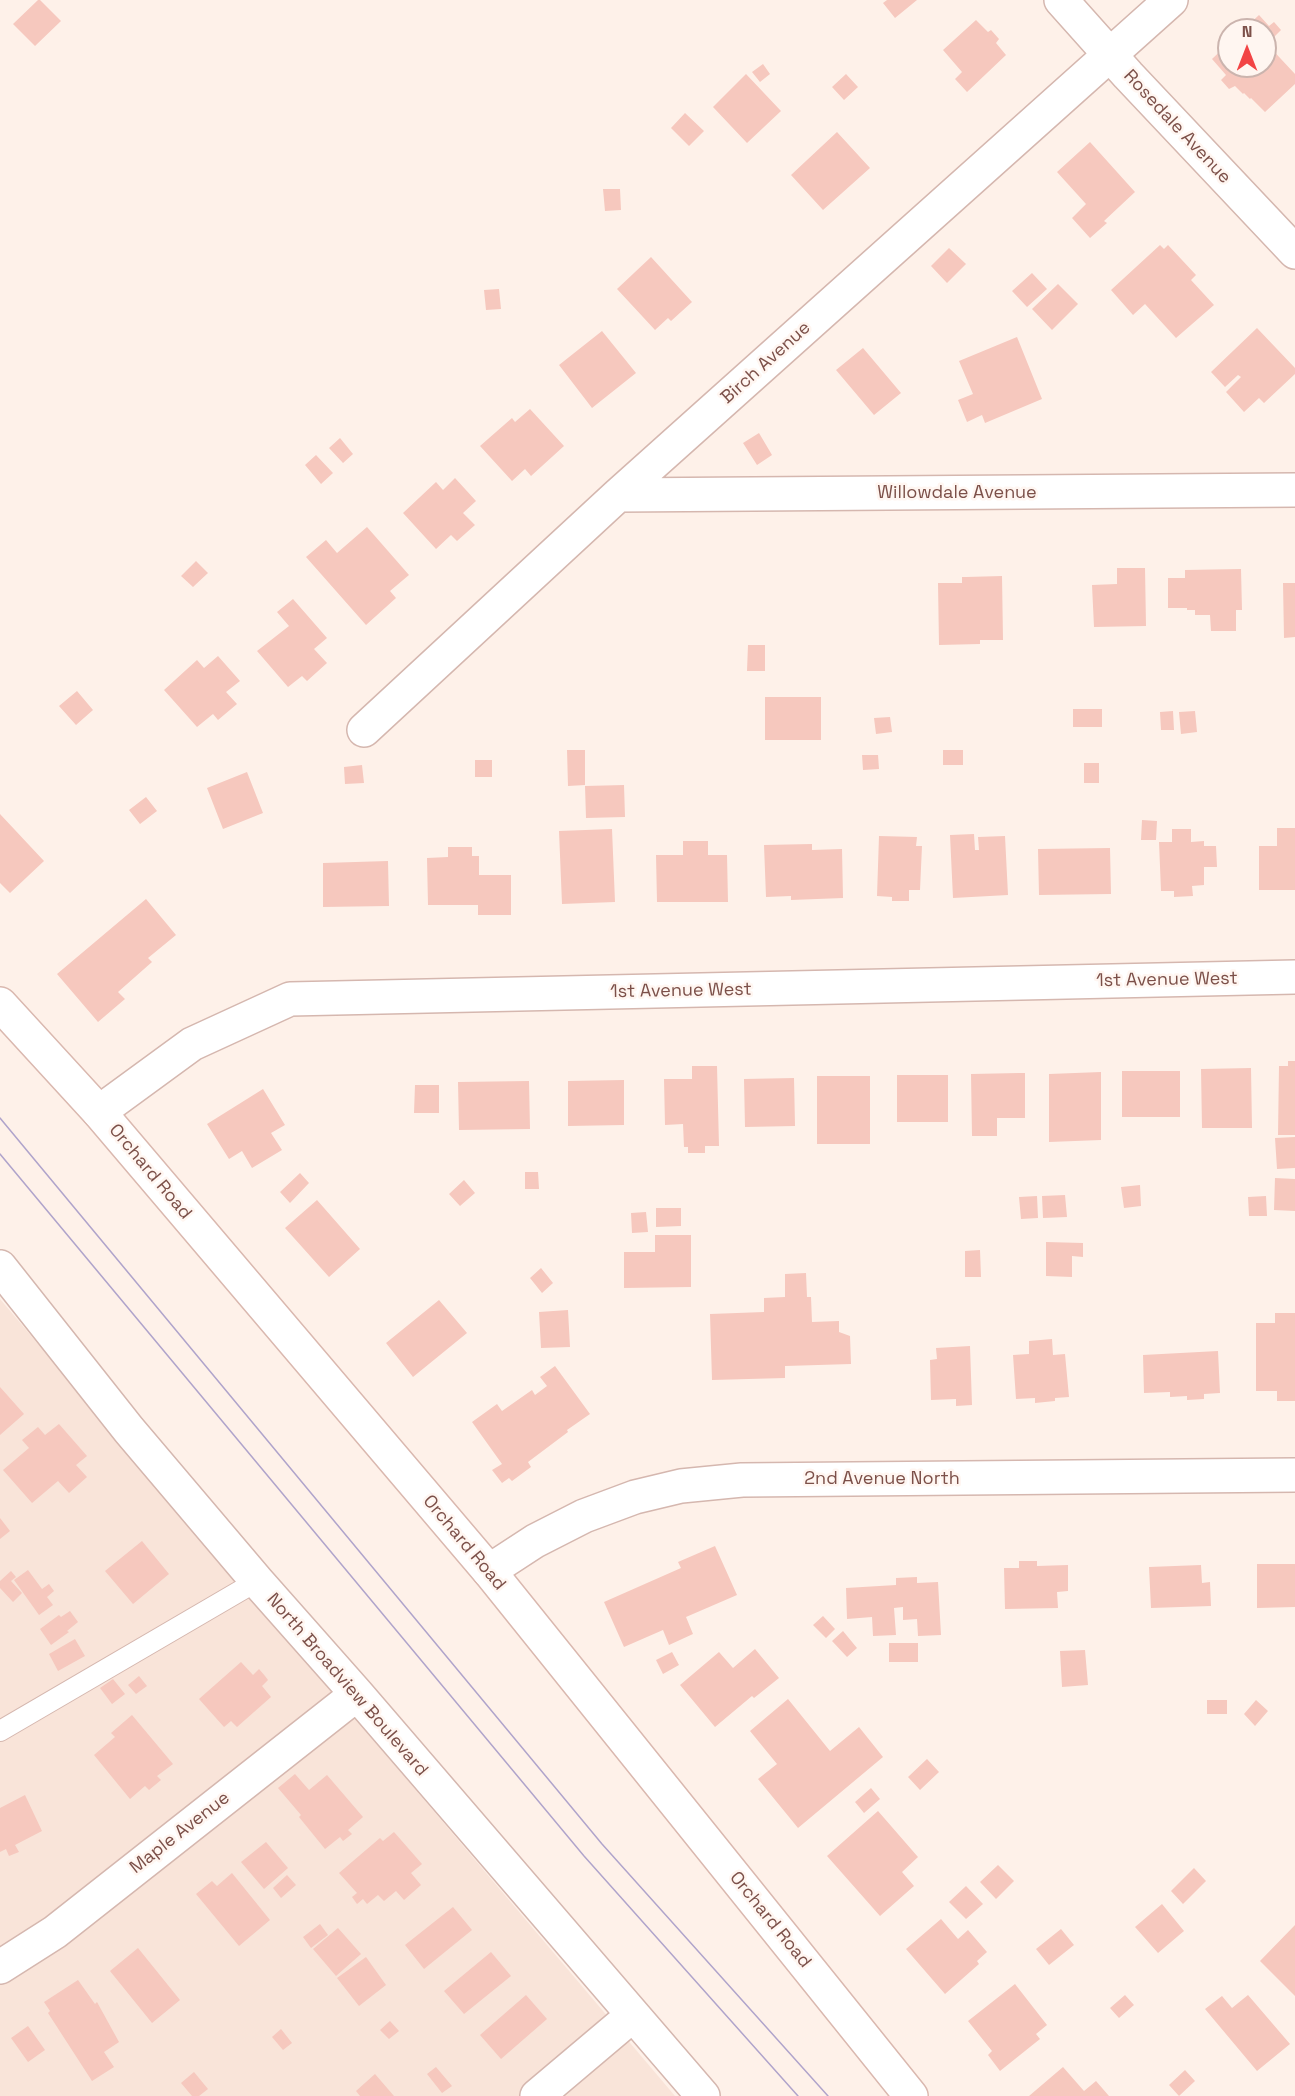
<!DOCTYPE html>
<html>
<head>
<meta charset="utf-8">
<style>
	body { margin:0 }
	#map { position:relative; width:1295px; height:2096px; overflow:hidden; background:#fef1e9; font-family:"Space Grotesk",sans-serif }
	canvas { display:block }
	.north { position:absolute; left:1217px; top:18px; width:60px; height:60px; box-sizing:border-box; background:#fff6f1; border:2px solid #cbb4ae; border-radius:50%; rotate:0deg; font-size:16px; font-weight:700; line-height:24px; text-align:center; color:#7c5049 }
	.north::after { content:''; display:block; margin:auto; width:21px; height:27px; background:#f24445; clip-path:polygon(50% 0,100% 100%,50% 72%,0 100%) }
</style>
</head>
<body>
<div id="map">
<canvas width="1295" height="2096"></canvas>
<div class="north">N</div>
</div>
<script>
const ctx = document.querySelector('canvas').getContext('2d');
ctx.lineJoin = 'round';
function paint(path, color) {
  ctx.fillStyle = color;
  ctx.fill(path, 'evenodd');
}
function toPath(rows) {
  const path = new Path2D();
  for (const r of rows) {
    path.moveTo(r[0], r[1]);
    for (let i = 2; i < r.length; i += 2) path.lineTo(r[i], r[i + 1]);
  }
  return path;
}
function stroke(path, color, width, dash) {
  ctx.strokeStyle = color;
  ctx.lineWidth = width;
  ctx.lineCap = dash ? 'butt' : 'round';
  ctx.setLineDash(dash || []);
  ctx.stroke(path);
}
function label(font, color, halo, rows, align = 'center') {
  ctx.font = font + ' "Space Grotesk",sans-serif';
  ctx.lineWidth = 5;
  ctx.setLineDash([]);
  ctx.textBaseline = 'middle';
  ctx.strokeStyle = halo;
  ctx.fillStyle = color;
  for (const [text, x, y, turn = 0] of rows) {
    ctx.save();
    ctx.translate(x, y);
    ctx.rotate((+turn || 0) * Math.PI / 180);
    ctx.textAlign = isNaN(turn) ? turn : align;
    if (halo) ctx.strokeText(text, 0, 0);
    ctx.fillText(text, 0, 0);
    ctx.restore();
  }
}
const residential = toPath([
	[0,1299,675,2096,0,2096]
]);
const building = toPath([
	[38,0,40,0,61,21,35,46,13,24],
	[887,0,917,0,895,18,883,3],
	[1259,15,1269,26,1274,22,1281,30,1267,44,1295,74,1295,84,1265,112,1251,98,1250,99,1244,93,1243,94,1235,86,1229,89,1221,80,1226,75,1212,59,1229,43,1229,66,1265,66,1265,30,1243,30],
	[976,20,988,32,991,30,999,39,996,43,1006,55,967,92,955,79,962,72,943,50],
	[763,64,770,74,760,82,752,72],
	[746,74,781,111,747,143,713,107],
	[846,74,858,87,844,100,832,87],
	[685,113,704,131,689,146,671,128],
	[837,132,870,168,823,210,791,175],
	[1090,142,1135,192,1104,221,1107,223,1090,238,1072,218,1086,204,1057,172],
	[603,189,620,189,621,210,605,211],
	[1160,245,1164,249,1168,245,1196,275,1191,280,1214,305,1176,338,1145,304,1133,315,1111,290],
	[949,248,966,264,947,283,931,266],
	[651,257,692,302,671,321,668,318,655,330,617,289],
	[1032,273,1047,289,1027,307,1012,291],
	[1058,284,1078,304,1052,330,1032,309],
	[499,289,501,309,486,310,484,290],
	[1257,328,1295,368,1295,374,1264,403,1259,398,1244,412,1226,392,1241,377,1238,375,1225,387,1211,372],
	[602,331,636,373,592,408,559,365],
	[1017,337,1042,399,985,423,982,415,967,422,958,400,973,394,959,361],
	[863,348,901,393,874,415,836,370],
	[530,409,564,446,531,476,525,469,512,481,480,446,512,418,515,422],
	[759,433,772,455,757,465,743,443],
	[340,438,353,454,343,463,329,448],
	[316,455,333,473,321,484,305,465],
	[455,478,476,501,463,513,475,525,457,541,451,535,436,549,403,513,436,482,443,490],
	[367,527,409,575,390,591,396,598,366,625,306,557,326,540,337,553],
	[196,561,208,573,193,587,181,576],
	[1117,568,1145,568,1146,626,1094,627,1092,585,1117,584],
	[1241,569,1242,610,1236,610,1236,631,1211,631,1210,615,1195,615,1195,610,1187,610,1187,608,1168,608,1168,578,1185,578,1185,570],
	[1002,576,1003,640,980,640,980,644,939,645,938,583,962,583,962,577,966,577],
	[1283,583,1295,583,1295,637,1284,638],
	[293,599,327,638,314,649,327,663,307,681,302,676,288,687,257,651,289,626,277,612],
	[748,645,765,645,765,671,747,671],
	[218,656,240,681,226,692,237,704,218,720,213,714,197,727,164,690,197,660,204,668],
	[77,691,93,710,76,725,59,706],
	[765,697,821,697,821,740,765,740],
	[1073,709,1102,709,1102,727,1073,727],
	[1173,711,1174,730,1161,730,1160,712],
	[1195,711,1197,732,1181,734,1179,712],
	[890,717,892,732,876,734,874,718],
	[567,750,585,750,585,785,568,786],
	[943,750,963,750,963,765,943,765],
	[862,755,878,755,879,769,863,770],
	[475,760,492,760,492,777,475,777],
	[1084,763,1099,763,1099,783,1084,783],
	[362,765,364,783,345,784,344,767],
	[247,772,263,813,223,829,207,788],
	[624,785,625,817,586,818,585,786],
	[146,797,157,811,140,824,129,810],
	[0,814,44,861,10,893,0,883],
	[1142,820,1157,821,1156,840,1141,840],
	[1277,828,1295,828,1295,890,1259,890,1259,846,1277,846],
	[612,829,615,902,562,904,559,831],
	[1172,829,1191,829,1191,842,1204,841,1204,846,1216,846,1217,867,1204,867,1204,885,1192,886,1193,896,1174,897,1174,891,1161,891,1159,842,1172,842],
	[974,834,975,850,979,850,978,837,1005,836,1008,895,953,898,950,835],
	[879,836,917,837,916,846,922,846,920,890,909,890,909,901,892,901,892,897,877,896],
	[683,841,708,841,708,855,727,855,728,902,657,902,656,855,683,855],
	[812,844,812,850,842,849,843,898,791,900,791,896,766,897,764,845],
	[448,847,472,847,472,856,479,856,479,875,511,875,511,915,478,915,478,905,428,905,427,858,448,857],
	[1110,848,1111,894,1039,895,1038,849],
	[388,861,389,906,323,907,323,863],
	[146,899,176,935,148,958,152,962,118,992,125,999,98,1022,57,974],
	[1288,1061,1295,1061,1295,1135,1278,1135,1279,1066,1288,1066],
	[692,1066,717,1066,719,1146,705,1146,705,1153,688,1153,688,1147,684,1147,683,1124,665,1125,664,1079,692,1079],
	[1251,1068,1252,1128,1202,1128,1201,1069],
	[1122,1071,1180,1071,1180,1117,1122,1117],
	[1101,1072,1101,1140,1049,1142,1049,1074],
	[1019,1073,1025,1073,1025,1118,997,1118,997,1136,972,1136,971,1074],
	[897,1075,948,1075,948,1122,897,1122],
	[817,1076,870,1076,870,1144,817,1144],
	[794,1078,795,1126,745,1127,744,1079],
	[624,1080,624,1125,568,1126,568,1081],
	[529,1081,530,1129,459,1130,458,1082],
	[415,1085,439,1085,439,1113,414,1113],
	[263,1089,285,1125,271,1133,282,1150,252,1168,242,1151,229,1159,207,1124],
	[1295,1137,1295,1168,1277,1169,1275,1138],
	[525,1172,538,1172,539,1189,525,1189],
	[300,1173,309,1183,290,1203,280,1192],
	[1275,1178,1295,1179,1295,1211,1274,1210],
	[464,1180,475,1193,460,1206,449,1194],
	[1140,1185,1141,1206,1124,1208,1121,1187],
	[1065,1195,1067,1217,1043,1218,1042,1196],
	[1037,1196,1038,1218,1021,1219,1019,1197],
	[1266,1196,1267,1216,1249,1216,1248,1197],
	[317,1200,360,1249,329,1277,285,1228],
	[656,1208,681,1208,681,1226,656,1227],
	[646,1212,648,1232,632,1233,631,1213],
	[655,1235,691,1235,691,1287,624,1288,624,1252,655,1252],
	[1046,1242,1083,1243,1083,1257,1072,1256,1072,1277,1046,1276],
	[980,1250,981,1277,965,1277,965,1251],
	[541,1268,553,1283,542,1293,530,1278],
	[806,1273,807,1297,811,1297,812,1322,839,1321,839,1332,850,1336,851,1364,785,1366,785,1378,712,1380,710,1314,764,1312,764,1298,785,1297,785,1274],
	[439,1300,467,1333,413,1377,386,1343],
	[568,1310,570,1347,541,1348,539,1312],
	[1275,1313,1295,1313,1295,1401,1277,1401,1277,1391,1256,1391,1256,1323,1275,1323],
	[1052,1339,1053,1355,1065,1354,1069,1397,1055,1398,1055,1401,1035,1403,1035,1398,1016,1399,1013,1355,1029,1354,1029,1341],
	[970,1346,972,1405,956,1406,956,1399,931,1400,930,1360,937,1359,936,1348],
	[1218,1351,1220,1393,1204,1394,1204,1399,1187,1400,1187,1396,1170,1397,1170,1392,1144,1393,1143,1355],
	[555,1366,590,1414,567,1430,568,1432,528,1462,531,1467,512,1481,509,1478,502,1483,492,1470,502,1464,472,1422,497,1404,502,1411,532,1390,535,1395,547,1386,540,1377],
	[0,1387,24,1414,0,1435],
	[59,1424,87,1456,76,1465,87,1477,69,1493,58,1481,32,1503,3,1470,29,1448,22,1440,38,1427,45,1435],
	[0,1518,10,1531,0,1539],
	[142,1541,169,1574,133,1604,105,1571],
	[715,1546,737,1595,686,1617,693,1634,669,1645,663,1630,624,1647,604,1602,681,1568,678,1562],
	[1019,1561,1037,1561,1037,1566,1068,1565,1068,1591,1057,1592,1058,1608,1005,1609,1004,1568,1019,1568],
	[1257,1564,1295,1564,1295,1607,1257,1608],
	[1201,1565,1202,1583,1210,1582,1211,1606,1151,1608,1149,1567],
	[28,1570,42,1589,49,1584,54,1591,47,1597,53,1605,39,1615,14,1580],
	[11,1571,16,1577,11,1581,22,1593,13,1602,0,1588,0,1581],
	[917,1577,917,1583,938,1582,941,1635,918,1636,917,1619,903,1620,903,1607,894,1608,896,1635,873,1636,872,1617,847,1619,846,1588,896,1585,896,1578],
	[70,1611,78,1622,67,1631,69,1632,51,1645,40,1629,59,1615,61,1617],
	[823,1616,835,1629,826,1638,813,1625],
	[843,1631,857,1648,847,1657,832,1641],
	[75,1639,85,1656,58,1671,49,1654],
	[889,1643,918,1643,918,1662,889,1662],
	[755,1649,779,1678,754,1698,752,1696,715,1727,680,1685,719,1652,733,1668],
	[1085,1650,1088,1685,1062,1687,1060,1651],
	[672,1652,679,1665,663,1674,656,1660],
	[241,1662,253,1675,259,1669,265,1676,268,1680,262,1686,271,1697,237,1727,231,1721,224,1727,199,1699],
	[139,1676,147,1686,136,1694,128,1685],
	[113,1679,125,1694,112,1704,100,1688],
	[788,1699,830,1751,859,1727,883,1757,798,1828,758,1779,777,1764,750,1731],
	[1207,1700,1227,1700,1227,1714,1207,1714],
	[1256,1700,1268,1711,1255,1726,1244,1714],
	[132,1715,173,1764,157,1776,161,1780,149,1790,145,1786,130,1799,94,1755,115,1737,111,1733],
	[927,1759,939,1772,920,1790,908,1777],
	[295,1774,309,1790,327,1775,363,1817,348,1830,352,1834,343,1841,340,1837,325,1849,299,1817,301,1815,278,1788],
	[871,1788,880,1799,864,1813,855,1802],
	[25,1795,42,1831,15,1845,19,1852,9,1856,6,1849,0,1852,0,1808],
	[878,1811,918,1857,902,1872,914,1886,880,1916,827,1856],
	[394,1832,422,1864,411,1873,421,1885,404,1900,396,1891,384,1901,378,1895,367,1904,363,1899,357,1904,352,1897,357,1893,339,1873,380,1838,383,1841],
	[266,1842,288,1868,264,1889,241,1862],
	[998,1865,1014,1881,996,1899,980,1882],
	[1194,1868,1206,1881,1183,1904,1171,1891],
	[232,1873,270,1920,239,1946,196,1894,212,1881,217,1886],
	[287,1875,296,1885,281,1898,273,1888],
	[966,1886,983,1904,966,1919,949,1902],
	[1162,1904,1184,1931,1158,1953,1135,1927],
	[453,1907,472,1930,424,1969,405,1945],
	[941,1919,958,1939,968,1930,987,1952,977,1961,979,1964,945,1994,906,1949],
	[320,1924,328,1935,311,1948,303,1937],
	[1295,1925,1295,1996,1260,1961],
	[338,1928,361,1954,336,1976,313,1949],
	[1061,1929,1074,1945,1049,1965,1036,1949],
	[138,1948,180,2000,152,2023,110,1971],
	[491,1952,511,1976,464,2014,444,1991],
	[366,1957,386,1985,359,2006,337,1978],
	[78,1980,95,2004,97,2002,119,2042,104,2052,114,2067,92,2081,48,2013,50,2011,44,2002],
	[1015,1984,1047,2025,1036,2034,1040,2039,1000,2071,988,2055,992,2051,968,2021],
	[526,1995,547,2019,501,2059,480,2035],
	[1125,1995,1134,2005,1119,2018,1110,2008],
	[1248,1995,1290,2044,1257,2071,1205,2009,1222,1996,1232,2008],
	[390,2021,399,2031,389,2039,380,2030],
	[28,2026,45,2050,28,2062,11,2038],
	[281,2029,292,2043,283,2050,272,2037],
	[436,2067,452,2086,442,2093,427,2074],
	[1063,2067,1084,2091,1096,2081,1109,2096,1029,2096],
	[1185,2070,1195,2081,1179,2096,1169,2085],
	[194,2072,208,2089,199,2096,192,2096,181,2083],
	[375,2074,394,2096,360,2096,356,2091]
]);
const lane = toPath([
	[0,1731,257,1581]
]);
const street = toPath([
	[1061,0,1128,75,1295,252],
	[618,495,1295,490],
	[364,730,618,495,1171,0],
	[99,1112,192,1044,290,999,1295,977],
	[0,1267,129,1430,257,1581,357,1694,703,2096],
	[489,1571,535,1541,584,1516,635,1497,681,1486,742,1480,1295,1475],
	[0,1967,55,1932,357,1694],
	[537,2096,633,2015]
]);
const secondary = toPath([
	[0,1004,99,1112,489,1571,911,2096]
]);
const tram = toPath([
	[0,1118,602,1844,828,2096],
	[0,1154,584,1856,798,2096]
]);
const streetNames = [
	["Rosedale Avenue",1177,127,47],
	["Birch Avenue",766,363,-42],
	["Willowdale Avenue",957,493],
	["1st Avenue West",1167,980,-1],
	["1st Avenue West",681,991,-1],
	["Orchard Road",150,1172,50],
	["2nd Avenue North",882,1479],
	["Orchard Road",464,1543,50],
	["North Broadview Boulevard",347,1685,49],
	["Maple Avenue",180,1833,-38],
	["Orchard Road",770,1920,51]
];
paint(residential, '#f9e4d9');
paint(building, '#f6c8be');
stroke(lane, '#d5b7af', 22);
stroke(street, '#d5b7af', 36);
stroke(secondary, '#dab8af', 36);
stroke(lane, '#fff', 20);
stroke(street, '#fff', 33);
stroke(secondary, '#fff', 33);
stroke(tram, '#b0a4cb', 1.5);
label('18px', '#7c5049', '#fff6f1', streetNames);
</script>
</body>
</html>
